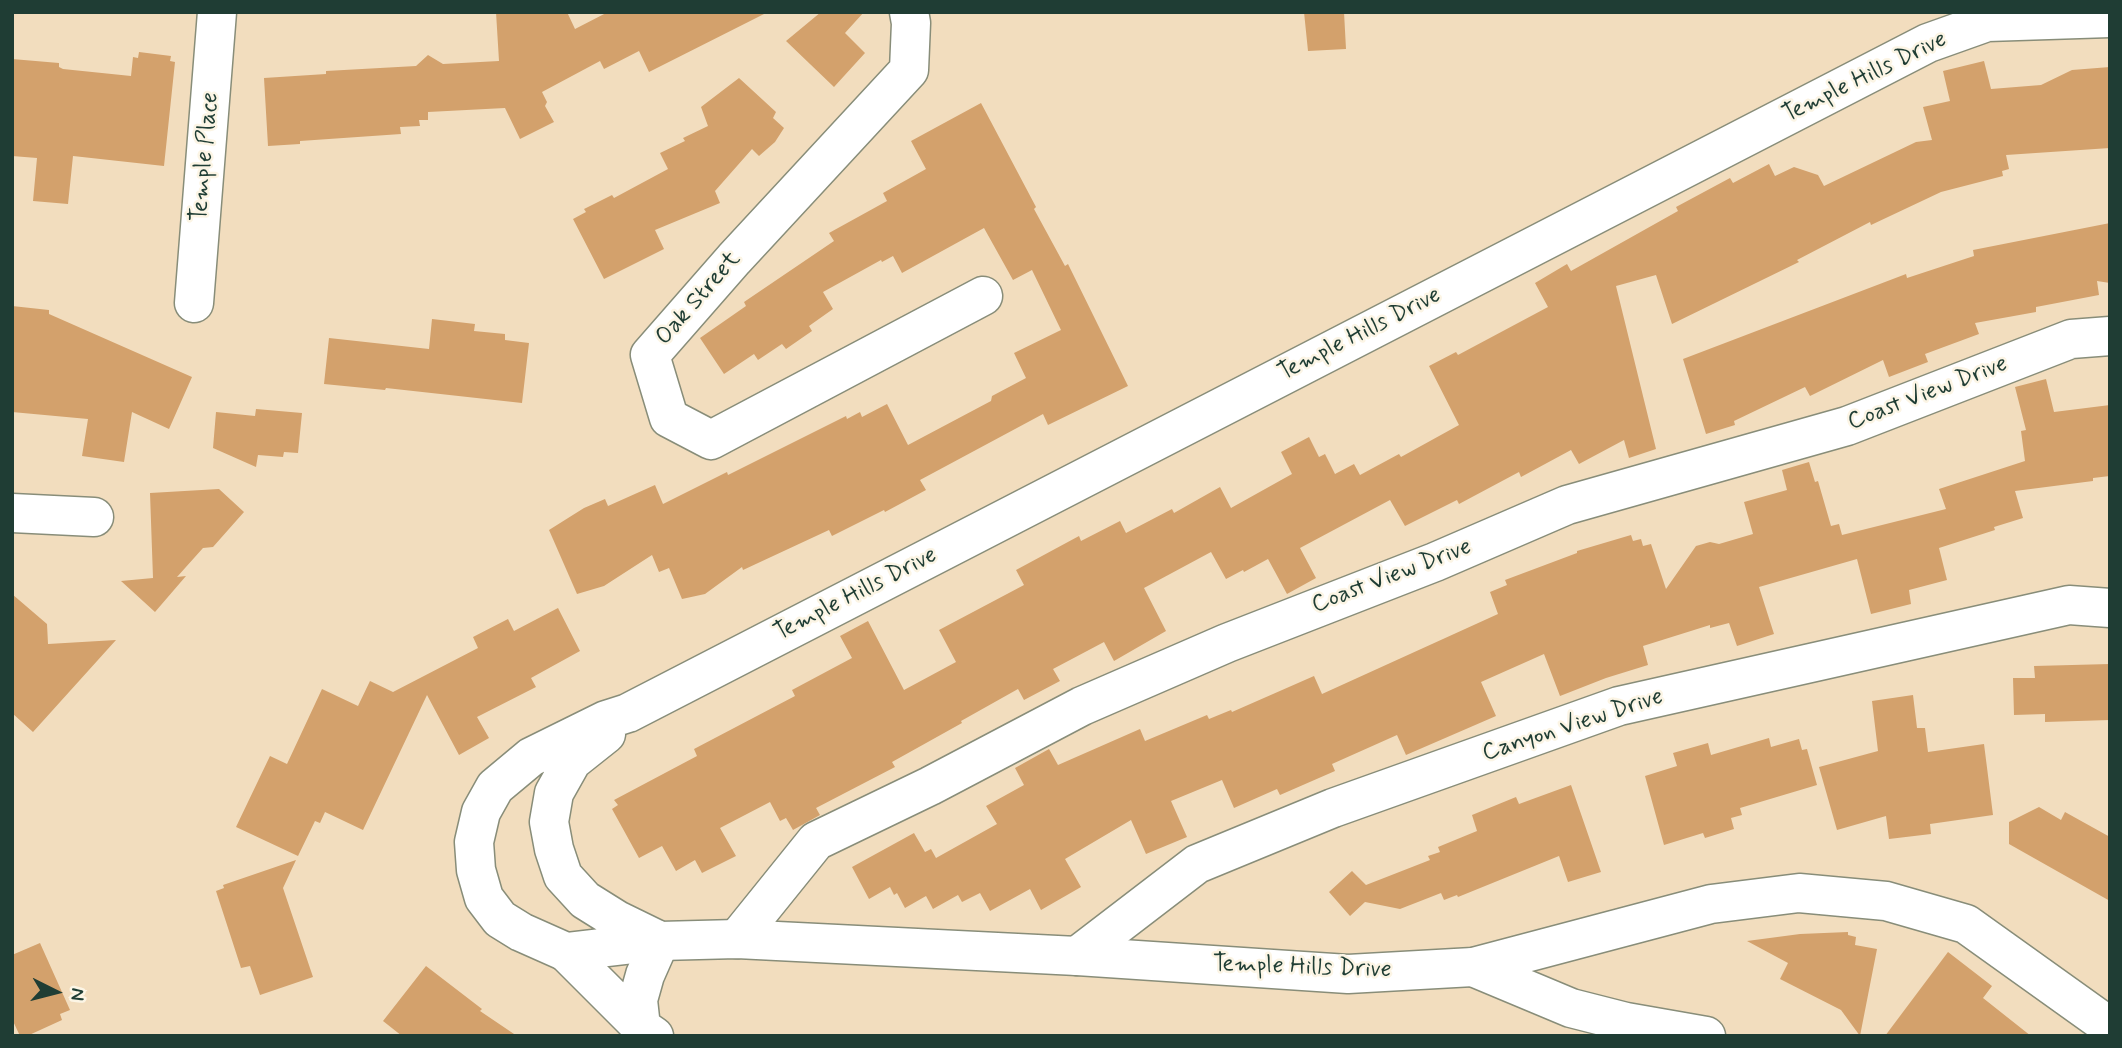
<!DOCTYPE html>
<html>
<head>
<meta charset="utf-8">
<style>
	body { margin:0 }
	#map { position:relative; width:2122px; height:1048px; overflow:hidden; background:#f2ddbe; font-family:Mynerve,sans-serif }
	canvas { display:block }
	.frame { position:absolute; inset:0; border:14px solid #1f3d34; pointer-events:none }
	.north { position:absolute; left:21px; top:957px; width:70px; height:70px; -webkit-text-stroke:5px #fcf5e5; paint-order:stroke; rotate:96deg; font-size:19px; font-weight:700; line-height:28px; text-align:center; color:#1f3d34 }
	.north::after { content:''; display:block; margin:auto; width:24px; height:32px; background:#1f3d34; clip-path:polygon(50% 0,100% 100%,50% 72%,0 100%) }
</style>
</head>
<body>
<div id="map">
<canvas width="2122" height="1048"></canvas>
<div class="frame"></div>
<div class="north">N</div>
</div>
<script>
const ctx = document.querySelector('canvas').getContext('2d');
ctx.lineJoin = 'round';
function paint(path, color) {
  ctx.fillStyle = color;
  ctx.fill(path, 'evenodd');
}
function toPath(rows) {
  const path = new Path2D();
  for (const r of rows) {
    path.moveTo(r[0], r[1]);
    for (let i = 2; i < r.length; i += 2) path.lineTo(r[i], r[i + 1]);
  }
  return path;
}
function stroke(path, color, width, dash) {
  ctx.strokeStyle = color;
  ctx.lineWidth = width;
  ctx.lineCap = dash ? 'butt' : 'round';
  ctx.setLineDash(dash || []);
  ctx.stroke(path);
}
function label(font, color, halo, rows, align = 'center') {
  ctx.font = font + ' Mynerve,sans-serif';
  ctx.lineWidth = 5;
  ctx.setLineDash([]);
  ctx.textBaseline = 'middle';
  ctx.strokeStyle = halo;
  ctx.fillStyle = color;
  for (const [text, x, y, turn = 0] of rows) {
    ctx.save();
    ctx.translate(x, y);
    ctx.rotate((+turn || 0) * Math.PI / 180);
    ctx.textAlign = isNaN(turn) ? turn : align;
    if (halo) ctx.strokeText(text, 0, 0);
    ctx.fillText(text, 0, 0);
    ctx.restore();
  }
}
const building = toPath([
	[496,12,567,12,575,29,608,12,768,12,649,72,639,51,604,69,600,61,542,92,547,102,545,106,554,122,520,139,505,108,428,112,428,120,419,120,420,126,400,127,401,134,300,141,300,144,268,146,264,78,326,74,326,71,416,66,428,55,443,64,499,61],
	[821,12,864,12,845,33,865,53,834,87,786,41],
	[1304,12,1344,12,1346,49,1308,51],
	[139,52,171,56,170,61,175,62,164,166,73,156,68,204,33,201,37,158,12,156,12,59,59,63,59,67,63,69,131,76,133,57,138,58],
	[1984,61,1991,89,2041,85,2072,70,2110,67,2110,148,2006,155,2009,169,2002,171,2003,176,1941,192,1871,225,1870,222,1797,260,1799,262,1672,324,1656,275,1616,286,1656,449,1629,458,1624,440,1579,464,1571,450,1521,477,1519,472,1459,504,1457,500,1405,526,1390,500,1300,548,1316,578,1287,594,1268,559,1244,572,1243,570,1226,579,1211,552,1144,588,1166,631,1114,661,1104,642,1053,669,1060,681,1024,700,1018,689,961,721,962,723,892,762,895,767,816,808,820,815,793,830,786,818,780,821,770,802,720,828,736,856,702,873,695,860,676,871,662,846,639,858,612,809,618,805,614,800,697,756,694,749,795,696,792,690,852,658,840,636,868,621,904,690,956,662,939,630,1024,585,1016,570,1079,536,1081,541,1120,521,1126,533,1172,509,1174,513,1220,487,1231,508,1292,474,1281,452,1309,437,1319,457,1325,454,1335,474,1354,464,1360,475,1399,454,1401,457,1459,425,1429,366,1456,352,1458,355,1548,307,1535,283,1567,264,1571,271,1678,211,1676,207,1730,178,1733,183,1769,164,1775,176,1794,167,1818,175,1824,186,1916,142,1932,140,1923,107,1950,101,1943,71],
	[739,78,776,112,773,118,784,128,775,142,759,156,752,149,715,191,720,203,655,230,664,249,604,279,573,219,586,212,584,209,612,195,614,198,668,169,660,153,685,141,683,138,708,126,701,107],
	[981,103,1036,207,1034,209,1065,266,1068,264,1128,386,1048,425,1043,414,920,480,926,490,885,512,884,510,832,536,829,530,743,570,742,567,705,594,682,599,669,568,659,572,652,555,604,586,577,594,549,530,584,508,605,499,608,506,655,485,663,504,727,472,728,475,846,416,847,419,860,412,862,417,887,404,908,445,991,401,992,396,1026,378,1014,353,1061,330,1032,270,1013,280,984,228,902,273,893,256,882,262,881,260,823,292,833,309,809,326,812,331,786,349,782,344,758,360,754,354,724,374,700,338,746,306,744,302,834,241,829,233,887,201,883,193,926,169,911,141],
	[2110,223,2110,283,2097,281,2099,295,2036,307,2036,312,1975,323,1979,334,1925,354,1928,362,1889,377,1883,360,1810,396,1805,387,1734,421,1735,425,1706,434,1683,359,1906,274,1907,278,1974,256,1973,250],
	[12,306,49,310,49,314,192,377,169,429,132,412,124,462,82,456,88,419,12,412],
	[432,319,475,324,474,331,505,334,505,340,529,343,522,403,386,388,385,390,324,384,329,338,429,349],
	[2046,379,2054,412,2110,405,2110,476,2093,478,2093,481,2015,491,2023,518,1994,527,1995,530,1939,548,1947,580,1909,590,1911,604,1871,614,1857,559,1759,587,1774,634,1737,646,1729,623,1710,628,1710,625,1643,646,1648,665,1606,678,1560,696,1544,654,1481,682,1496,716,1406,755,1397,735,1332,764,1335,771,1280,795,1277,789,1234,808,1222,780,1171,801,1187,837,1146,854,1131,820,1065,859,1081,887,1041,910,1030,889,990,911,980,893,962,902,958,895,933,909,926,896,905,908,897,893,894,895,890,887,869,899,852,867,914,833,925,852,931,849,936,858,997,824,986,806,1024,785,1015,768,1049,749,1058,765,1140,729,1145,741,1207,715,1209,719,1231,710,1232,712,1314,676,1322,694,1498,614,1490,592,1507,585,1505,580,1577,553,1577,551,1631,535,1633,541,1641,539,1643,546,1651,544,1666,589,1696,546,1710,542,1719,544,1753,534,1744,502,1787,490,1782,470,1809,462,1815,482,1818,481,1831,526,1839,524,1842,535,1946,509,1939,489,2025,461,2021,431,2026,430,2015,387],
	[256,409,302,413,298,453,284,452,283,457,258,455,256,467,213,448,216,412,255,416],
	[219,489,244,512,213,547,203,548,177,577,186,576,155,612,121,581,153,578,150,493],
	[12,594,47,624,48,644,116,640,33,732,12,713],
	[558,608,580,651,531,678,536,687,477,717,489,738,459,755,427,695,363,830,325,812,320,823,315,821,298,856,236,827,270,756,287,764,322,689,358,706,370,681,393,692,478,648,473,637,508,619,514,631],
	[2110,664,2110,720,2045,722,2045,714,2014,715,2013,678,2035,678,2034,666],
	[1913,695,1917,728,1925,728,1928,752,1984,744,1993,815,1930,824,1931,834,1889,839,1886,816,1837,830,1819,767,1878,751,1872,701],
	[1769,738,1771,747,1799,739,1802,750,1807,749,1817,785,1740,808,1742,815,1731,818,1734,829,1705,838,1703,833,1664,845,1645,776,1677,766,1673,753,1708,743,1711,755],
	[1571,785,1601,872,1568,882,1559,856,1458,897,1457,895,1444,900,1441,893,1400,909,1365,902,1350,916,1329,892,1352,871,1366,885,1430,860,1428,856,1440,852,1438,847,1477,831,1472,815,1516,797,1519,804],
	[2039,807,2061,820,2065,812,2110,837,2110,901,2009,844,2009,822],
	[296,860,283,888,313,977,260,995,250,966,241,968,216,891,224,888,223,885],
	[1848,932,1848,935,1856,937,1855,945,1877,949,1860,1036,1841,1010,1780,979,1788,963,1747,941,1800,934],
	[40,943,70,1010,60,1014,62,1020,27,1036,20,1036,12,1019,12,955],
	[1948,952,1992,986,1983,998,2031,1036,1885,1036],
	[426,966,482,1009,480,1011,517,1036,402,1036,383,1021]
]);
const minor = toPath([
	[909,12,911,23,909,70,734,259,650,355,669,418,711,440,983,296],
	[194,303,217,12],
	[12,513,94,517],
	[737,939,816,841,930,786,1082,706,1227,643,1435,562,1567,505,1847,426,2071,339,2110,336],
	[566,952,641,1027,654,1036],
	[1077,956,1197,864,1333,808,1619,706,2069,605,2110,608],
	[1473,967,1571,1008,1626,1022,1706,1036],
	[641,1027,638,1000,645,975,660,941]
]);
const tertiary = toPath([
	[2110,18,1987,22,1928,43,628,713,606,720,531,757,495,787,481,812,474,842,476,870,484,898,500,919,521,932,566,952,660,941,737,939,1077,956,1348,974,1473,967,1711,904,1799,893,1886,901,1966,924,2110,1027],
	[606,734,572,761,554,793,549,822,554,849,563,876,585,900,617,920,660,941]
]);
const streetNames = [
	["Temple Hills Drive",1865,78,-26],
	["Temple Place",206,157,-85],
	["Oak Street",699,299,-49],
	["Temple Hills Drive",1360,335,-27],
	["Coast View Drive",1928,394,-21],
	["Coast View Drive",1392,577,-21],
	["Temple Hills Drive",856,595,-27],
	["Canyon View Drive",1573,726,-18],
	["Temple Hills Drive",1302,968,2]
];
paint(building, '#d3a16c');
stroke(minor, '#888d79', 41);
stroke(tertiary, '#888d79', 41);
stroke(minor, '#fff', 38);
stroke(tertiary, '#fff', 38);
label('24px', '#1f3d34', '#fcf5e5', streetNames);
</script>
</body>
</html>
